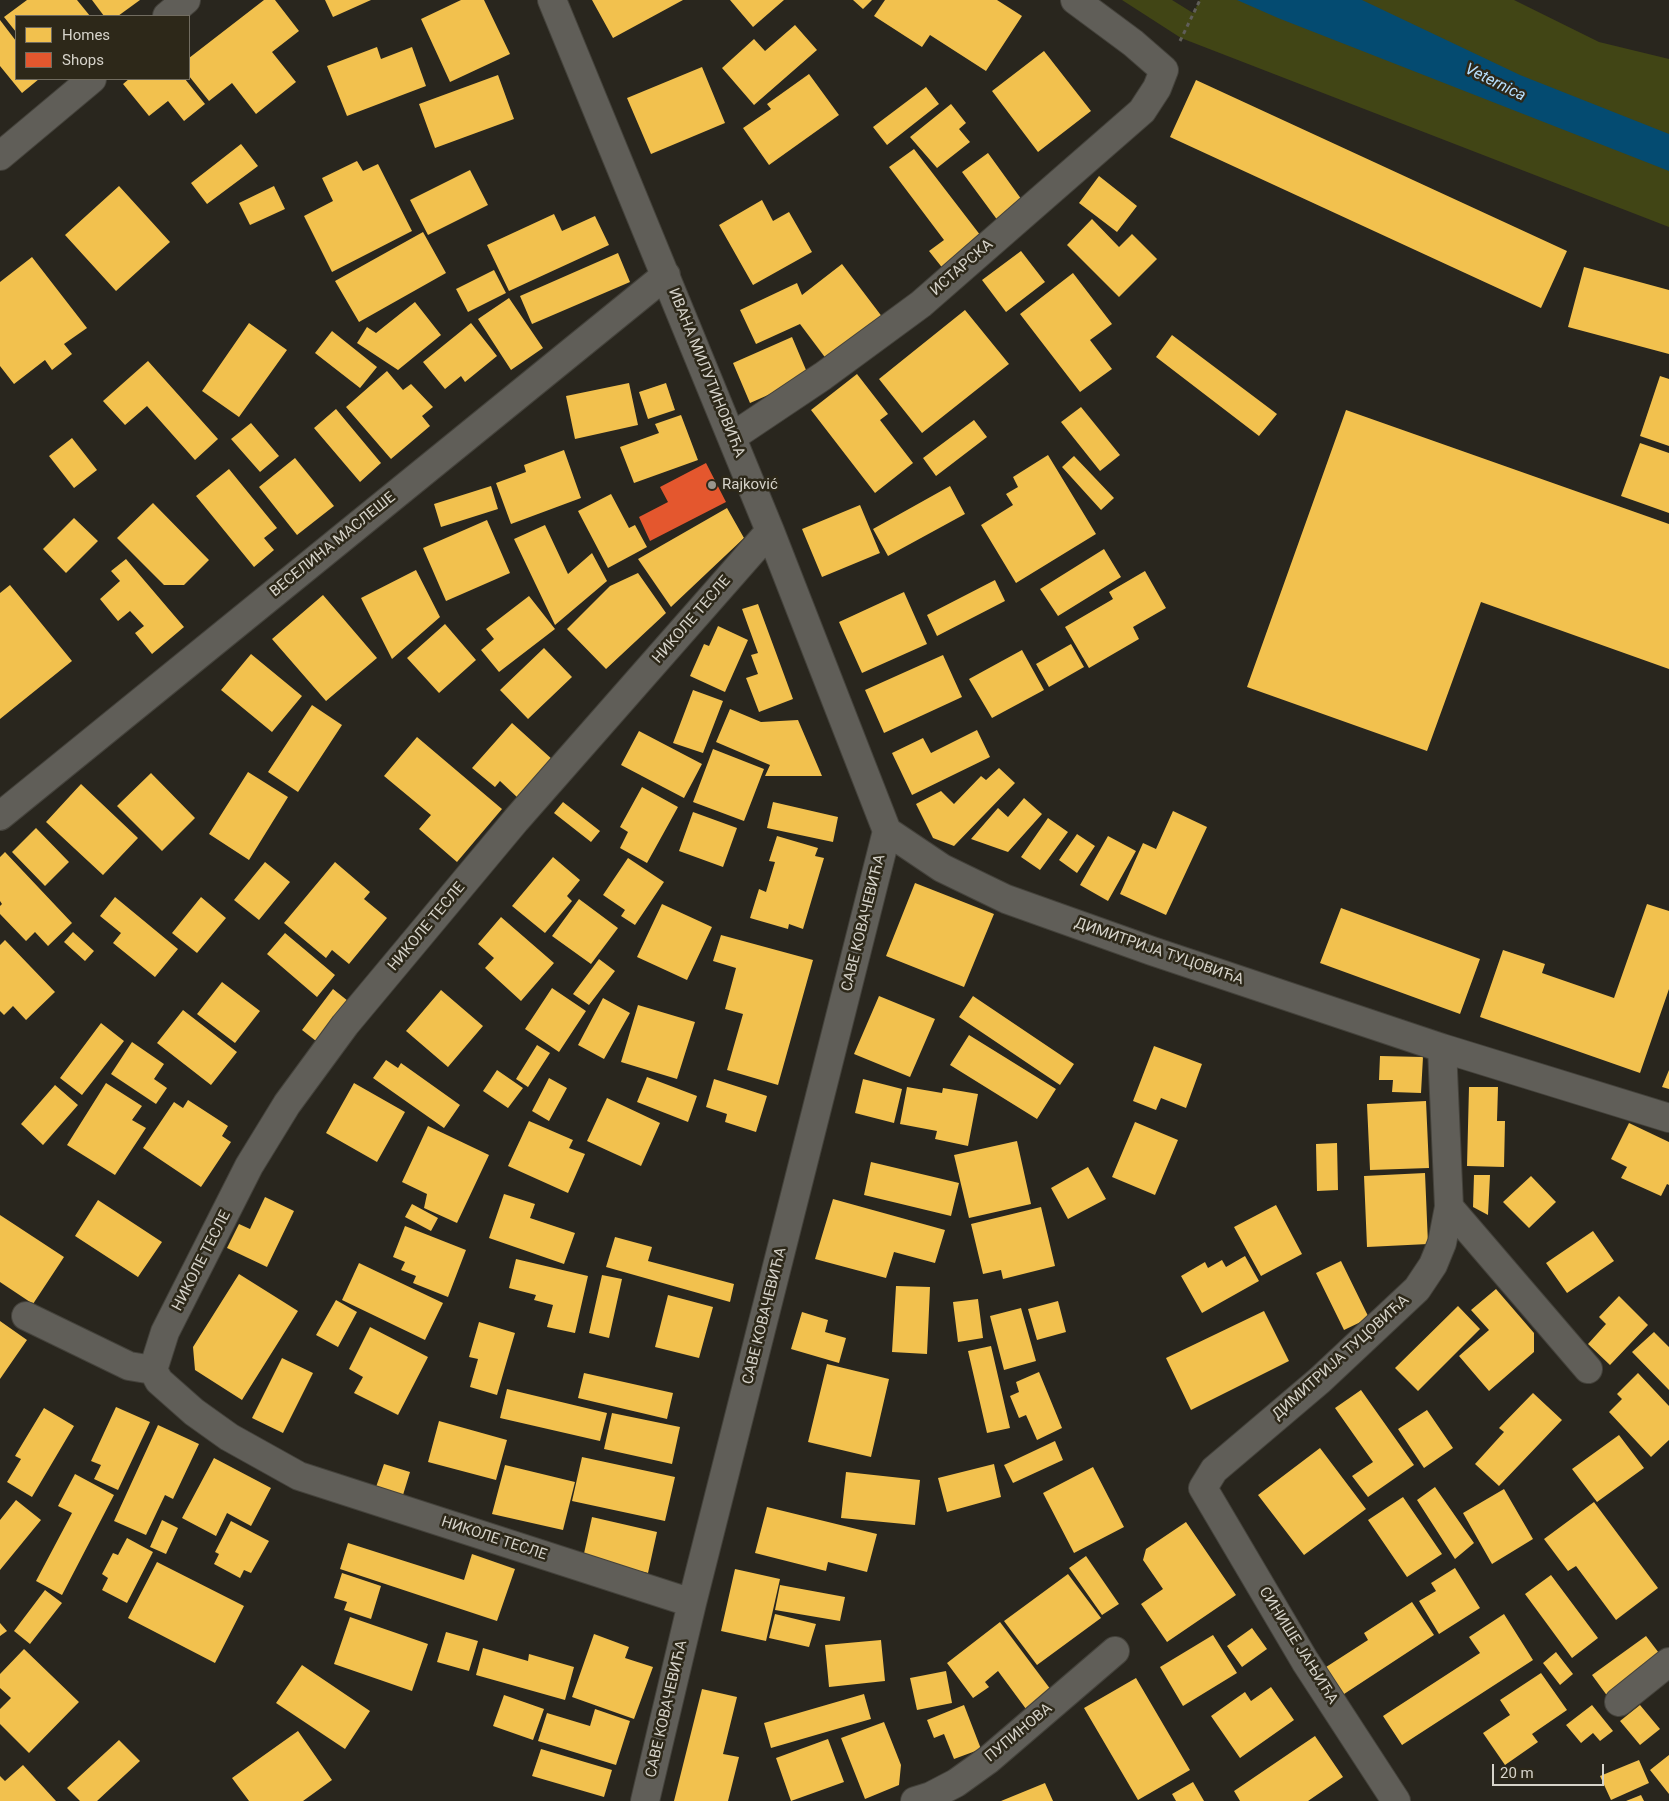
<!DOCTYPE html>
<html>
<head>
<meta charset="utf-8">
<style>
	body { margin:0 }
	#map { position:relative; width:1669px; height:1801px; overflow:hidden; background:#29261e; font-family:Roboto,sans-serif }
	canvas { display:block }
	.legend { position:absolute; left:15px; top:15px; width:175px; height:65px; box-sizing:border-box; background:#2d2819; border:1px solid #716c60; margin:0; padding:6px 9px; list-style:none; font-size:15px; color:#d6d3ca }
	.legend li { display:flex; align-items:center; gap:10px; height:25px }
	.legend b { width:25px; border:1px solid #716c60 }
	.scale { position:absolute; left:1492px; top:1764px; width:112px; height:22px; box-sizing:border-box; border:2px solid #d6d3ca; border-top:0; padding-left:6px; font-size:15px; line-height:18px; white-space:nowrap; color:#d6d3ca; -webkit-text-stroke:4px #2d2819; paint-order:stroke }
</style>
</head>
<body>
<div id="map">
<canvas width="1669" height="1801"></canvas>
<ul class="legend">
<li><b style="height:14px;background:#f2c14e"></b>Homes</li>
<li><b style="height:14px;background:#e4572e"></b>Shops</li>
</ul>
<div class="scale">20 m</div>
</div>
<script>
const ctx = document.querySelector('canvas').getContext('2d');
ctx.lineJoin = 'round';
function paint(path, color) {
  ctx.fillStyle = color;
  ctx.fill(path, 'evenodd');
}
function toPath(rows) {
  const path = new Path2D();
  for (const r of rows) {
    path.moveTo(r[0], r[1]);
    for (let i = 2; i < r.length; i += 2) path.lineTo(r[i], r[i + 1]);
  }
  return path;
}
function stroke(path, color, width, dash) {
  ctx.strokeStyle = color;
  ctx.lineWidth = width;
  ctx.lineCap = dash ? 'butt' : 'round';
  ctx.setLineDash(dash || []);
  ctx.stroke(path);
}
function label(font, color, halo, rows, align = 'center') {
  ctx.font = font + ' Roboto,sans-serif';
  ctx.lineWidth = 5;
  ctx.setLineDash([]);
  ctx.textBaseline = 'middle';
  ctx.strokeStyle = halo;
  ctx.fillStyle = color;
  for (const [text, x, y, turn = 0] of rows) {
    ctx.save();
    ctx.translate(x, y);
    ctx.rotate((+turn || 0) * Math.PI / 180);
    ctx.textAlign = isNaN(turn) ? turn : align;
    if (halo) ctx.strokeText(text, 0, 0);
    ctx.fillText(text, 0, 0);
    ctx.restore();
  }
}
const green = toPath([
	[1122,0,1172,0,1193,13,1200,0,1514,0,1599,42,1669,59,1669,227,1181,38]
]);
const water = toPath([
	[1237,0,1362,0,1520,75,1669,134,1669,171,1278,18]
]);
const homes = toPath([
	[27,0,77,0,90,16,16,16,16,32,4,17],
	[92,0,140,0,118,16,104,16],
	[264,0,275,0,299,31,272,52,296,82,256,114,232,83,209,101,189,76,189,58],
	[325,0,371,0,333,17],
	[461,0,484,0,510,54,450,82,421,19],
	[592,0,683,0,613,38],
	[730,0,784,0,753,27],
	[853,0,872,0,863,9],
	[885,0,997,0,1022,16,986,71,930,35,922,47,874,16],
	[0,20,16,41,16,79,39,79,22,93,0,66],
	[795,25,817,50,754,105,722,68,754,39,765,51],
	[377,47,381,59,412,47,426,86,347,116,327,66],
	[1044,51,1091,111,1038,152,992,91],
	[702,67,725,123,651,154,627,98],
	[809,74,839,115,769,165,743,128,771,109,767,104],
	[498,75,514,119,435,148,419,104],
	[129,79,185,79,205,104,184,121,168,101,149,116,123,84],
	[1196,80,1567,251,1541,308,1170,137],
	[926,87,939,104,887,145,873,127],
	[951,104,966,123,959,129,970,142,937,168,910,137],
	[241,144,258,166,207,204,191,183],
	[914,149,984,240,944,270,929,251,944,240,889,167],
	[988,153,1027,207,1001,225,962,172],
	[357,161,363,171,378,164,412,231,332,272,304,216,333,201,322,178],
	[470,170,488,205,428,235,410,200],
	[1099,176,1137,206,1117,232,1079,203],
	[119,186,170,242,116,291,65,235],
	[274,186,285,209,250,225,239,203],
	[762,200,773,221,789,212,812,252,753,285,719,225],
	[554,214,562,231,595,216,609,245,509,291,487,245],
	[1092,219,1119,247,1132,234,1157,259,1119,297,1067,245],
	[423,232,446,273,359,322,335,281],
	[1021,251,1045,282,1006,312,982,280],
	[618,253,630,282,532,324,520,296],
	[32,257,87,328,64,344,72,354,52,370,45,360,14,384,0,366,0,282],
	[842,264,883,318,827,360,800,324,756,344,740,310,797,283,802,295],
	[1584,267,1669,290,1669,354,1568,327],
	[494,270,506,293,468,312,456,289],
	[1073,273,1112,324,1090,340,1112,369,1080,392,1020,314],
	[509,298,543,348,511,370,478,319],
	[415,302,441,335,398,370,357,343,367,327,376,333],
	[965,310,1009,364,922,433,879,379],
	[249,323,287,350,239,417,202,391],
	[471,323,497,356,465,382,461,376,445,389,423,362],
	[332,331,377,367,360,388,315,353],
	[1172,335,1277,414,1259,436,1156,357],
	[792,337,809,377,750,403,733,363],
	[148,361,218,439,195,460,147,406,125,425,103,401],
	[387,371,403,390,411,384,433,407,422,416,430,426,391,459,346,407],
	[857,374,888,414,880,420,913,463,875,493,811,410],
	[1660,376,1669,379,1669,446,1640,436],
	[629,383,638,425,575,439,566,396],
	[666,383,675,410,648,419,639,392],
	[1081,407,1120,455,1100,471,1061,422],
	[336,409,381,463,360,482,314,428],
	[1346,410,1669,524,1669,669,1481,602,1427,751,1247,687],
	[681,415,698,460,634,483,620,447,659,433,655,424],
	[974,420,987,437,936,476,923,458],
	[251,423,279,456,260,472,231,439],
	[72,438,97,470,74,488,49,456],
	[1640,443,1669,453,1669,513,1621,496],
	[564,450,581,498,511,524,496,483,526,472,524,465],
	[1048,455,1096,534,1016,583,981,525,1013,505,1006,494,1018,487,1013,477],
	[1074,456,1114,498,1101,510,1062,467],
	[295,458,334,506,297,535,259,487],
	[229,469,277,528,264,538,274,550,254,567,196,496],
	[491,486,498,509,441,527,434,504],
	[950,486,965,514,888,556,873,529],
	[611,494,629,528,635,525,647,547,608,568,578,511],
	[153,503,209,560,184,585,164,585,117,538],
	[860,505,880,553,822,577,802,529],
	[727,508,744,538,671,607,638,559],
	[74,518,98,541,66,573,43,549],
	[487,520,510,573,446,601,423,548],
	[545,525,568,574,592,553,607,581,555,625,514,539],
	[1104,549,1121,577,1058,616,1040,589],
	[126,559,184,627,152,654,135,633,144,626,130,611,118,621,100,599,120,581,111,571],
	[416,570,440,617,392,659,361,598],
	[1145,571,1166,608,1133,627,1139,639,1089,668,1065,627,1113,599,1109,592],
	[638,573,666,613,606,669,567,629,610,586],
	[995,580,1005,601,937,636,927,615],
	[10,585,72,661,0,719,0,593],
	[904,592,927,644,862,673,839,622],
	[323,595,377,658,326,701,272,639],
	[529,596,555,629,499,672,481,650,494,639,486,629],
	[758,604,793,699,759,712,746,678,758,674,751,655,758,653,742,609],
	[445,624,476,660,439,693,407,658],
	[718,626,748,640,725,692,690,676,704,644,709,646],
	[1071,644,1084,667,1049,687,1036,664],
	[544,648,572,677,528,719,500,690],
	[1022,650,1044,690,992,718,969,679],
	[251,654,302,696,272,732,221,690],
	[943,655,962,697,884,733,865,690],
	[693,690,723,701,703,753,673,743],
	[312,705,342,725,298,792,268,772],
	[730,709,761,722,798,720,822,776,765,776,770,765,716,742],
	[512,723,553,760,518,798,500,781,495,787,472,768],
	[977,730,990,757,912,795,892,753,923,738,931,753],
	[639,731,702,764,684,798,621,765],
	[417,737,502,809,457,862,419,829,431,815,384,776],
	[713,749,764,769,744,821,693,802],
	[999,768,1015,783,954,846,933,838,916,804,941,791,954,804,981,776,986,780],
	[248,772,288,797,249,860,209,834],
	[151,773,195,818,162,851,117,806],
	[81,784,138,838,103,875,46,822],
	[642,787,678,807,647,863,620,848,628,832,620,827],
	[1024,798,1042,814,1008,852,971,839,998,808,1008,817],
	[563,802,600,831,591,842,554,813],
	[773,802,838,817,833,842,767,828],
	[1173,811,1207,827,1166,915,1120,894,1143,843,1156,849],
	[693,812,737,828,723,867,679,851],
	[1048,818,1068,832,1040,870,1021,857],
	[36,828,69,862,45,886,12,852],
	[1077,834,1095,846,1077,873,1059,860],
	[777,836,818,848,815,856,824,858,803,929,789,924,788,929,750,918,759,889,766,892,775,862,769,861],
	[1108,836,1136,851,1108,901,1080,885],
	[5,852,72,923,48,946,35,932,26,941,0,914,0,906,2,904,0,901,0,857],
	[553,857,580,880,567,896,572,901,545,933,512,906],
	[628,858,664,882,635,925,621,916,625,910,603,895],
	[265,862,290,882,259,920,234,900],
	[335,862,370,892,364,899,387,918,349,964,332,950,326,958,284,923],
	[915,883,994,914,964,987,886,956],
	[115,897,178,949,155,977,113,943,121,933,100,916],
	[201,897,226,918,197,953,172,933],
	[579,899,618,928,591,964,552,936],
	[662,904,712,927,687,980,637,957],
	[1647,904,1669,911,1669,989,1640,1073,1480,1017,1503,950,1545,964,1542,973,1614,998],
	[1341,908,1480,959,1460,1014,1320,963],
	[501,917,554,963,521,1001,485,968,494,958,478,944],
	[73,932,94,951,85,961,64,942],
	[285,933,335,975,317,997,267,954],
	[721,935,813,960,778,1085,727,1070,743,1014,725,1009,736,968,713,961],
	[5,940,55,992,26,1020,13,1006,4,1015,0,1011,0,945],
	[599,959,615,971,589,1005,573,994],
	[222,982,260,1011,235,1043,197,1014],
	[552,988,586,1011,559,1052,525,1029],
	[333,989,348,1001,316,1041,302,1030],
	[441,990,483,1026,448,1067,406,1031],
	[879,996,935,1019,910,1077,854,1054],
	[973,996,1074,1064,1060,1085,959,1017],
	[603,998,630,1013,604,1059,578,1045],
	[638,1005,695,1022,677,1079,621,1062],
	[183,1010,237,1052,211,1085,157,1043],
	[101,1023,124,1041,82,1095,60,1078],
	[969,1035,1056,1089,1037,1119,950,1065],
	[132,1042,164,1064,154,1079,167,1088,156,1104,111,1074],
	[537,1045,550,1053,528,1087,516,1079],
	[1154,1046,1202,1064,1186,1108,1161,1098,1156,1110,1133,1101],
	[1380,1056,1423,1057,1421,1093,1392,1092,1393,1080,1379,1080],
	[386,1060,398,1068,401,1063,460,1105,444,1128,373,1078],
	[497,1070,523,1088,508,1108,483,1091],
	[1669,1070,1669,1089,1662,1087],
	[647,1077,697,1096,688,1122,637,1102],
	[549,1078,567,1088,549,1121,532,1111],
	[714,1079,767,1096,756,1132,725,1122,727,1114,706,1107],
	[863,1079,902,1089,894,1123,855,1113],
	[106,1083,142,1106,132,1120,146,1128,115,1175,67,1145],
	[354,1083,405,1112,377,1162,326,1133],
	[55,1085,78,1105,43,1145,21,1124],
	[907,1087,942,1093,943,1088,978,1094,968,1146,935,1139,937,1131,900,1124],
	[1469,1087,1498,1087,1497,1121,1505,1121,1504,1167,1467,1166],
	[607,1098,660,1123,641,1166,587,1141],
	[188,1100,228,1126,222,1136,231,1142,201,1187,143,1148,174,1102,183,1108],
	[1426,1101,1429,1168,1370,1170,1367,1104],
	[529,1121,573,1140,569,1148,585,1154,568,1193,508,1166],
	[1135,1122,1178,1140,1155,1195,1112,1177],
	[1629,1123,1669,1142,1669,1185,1667,1184,1661,1196,1621,1178,1627,1167,1611,1159],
	[428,1126,489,1155,457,1223,424,1208,427,1194,402,1182],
	[1017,1141,1031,1204,969,1218,954,1155],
	[1337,1143,1338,1190,1317,1191,1316,1144],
	[871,1162,959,1183,951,1216,864,1195],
	[1088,1167,1106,1199,1068,1219,1051,1188],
	[1425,1173,1428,1244,1367,1247,1364,1176],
	[1474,1175,1490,1175,1488,1215,1473,1207],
	[1531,1176,1556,1202,1529,1228,1503,1202],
	[504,1194,535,1204,530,1218,575,1233,564,1264,489,1238],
	[265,1197,294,1211,267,1267,227,1248,239,1224,250,1229],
	[833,1199,945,1230,935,1263,894,1252,886,1278,815,1259],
	[98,1200,162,1242,138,1277,75,1236],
	[412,1204,438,1218,431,1231,405,1217],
	[1276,1205,1302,1254,1261,1276,1234,1227],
	[1041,1207,1055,1266,1003,1279,1001,1270,983,1274,971,1224],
	[0,1215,64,1257,33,1304,0,1282],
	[405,1226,466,1250,448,1297,413,1283,416,1276,401,1270,405,1262,393,1257],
	[1593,1231,1614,1261,1567,1293,1546,1263],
	[615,1237,652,1247,648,1261,734,1284,730,1302,606,1267],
	[1245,1256,1259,1281,1202,1313,1181,1276,1205,1262,1208,1268,1222,1260,1226,1267],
	[516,1259,588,1276,575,1333,547,1327,553,1305,534,1300,536,1295,509,1288],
	[1341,1261,1369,1318,1344,1330,1316,1273],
	[359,1263,443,1303,425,1340,342,1300],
	[239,1274,298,1311,242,1400,195,1370,193,1347],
	[602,1275,622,1279,609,1338,589,1333],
	[896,1286,930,1287,927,1354,892,1352],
	[1496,1289,1534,1333,1534,1352,1489,1391,1459,1356,1489,1330,1471,1310],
	[668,1295,713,1307,699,1358,655,1347],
	[1619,1296,1648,1325,1610,1365,1588,1344,1606,1324,1599,1317],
	[978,1299,983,1338,958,1342,953,1302],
	[336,1300,357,1312,338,1347,316,1335],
	[1058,1301,1066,1332,1037,1340,1028,1309],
	[1458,1306,1480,1329,1418,1391,1395,1368],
	[1021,1308,1036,1361,1004,1370,990,1316],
	[1264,1311,1289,1361,1191,1410,1166,1358],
	[802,1312,828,1320,825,1332,846,1338,839,1363,791,1349],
	[0,1321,27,1340,0,1379],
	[479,1322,515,1333,497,1395,470,1387,478,1359,469,1357],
	[370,1327,428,1357,398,1415,354,1393,363,1377,349,1369],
	[1654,1332,1669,1347,1669,1390,1632,1352],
	[991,1346,1010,1428,987,1433,968,1351],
	[282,1358,313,1373,283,1433,252,1418],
	[827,1364,889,1379,871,1457,808,1442],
	[1039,1372,1062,1428,1037,1440,1026,1415,1019,1418,1010,1396,1019,1392,1016,1382],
	[584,1373,673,1393,667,1419,578,1398],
	[1638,1373,1669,1406,1669,1440,1651,1457,1609,1412,1622,1399,1617,1394],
	[507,1389,607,1413,600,1441,500,1418],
	[1361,1390,1414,1465,1368,1497,1352,1476,1373,1462,1335,1408],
	[1533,1393,1562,1420,1499,1486,1475,1464,1504,1432,1499,1428],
	[116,1407,150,1422,118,1490,94,1479,101,1465,91,1461],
	[44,1408,74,1426,32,1497,7,1482,21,1459,15,1456],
	[1427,1410,1453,1448,1424,1468,1398,1429],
	[612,1413,680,1427,672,1464,604,1449],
	[439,1421,507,1440,496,1480,428,1462],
	[158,1425,199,1444,173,1499,165,1495,146,1535,114,1521],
	[1619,1435,1644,1468,1597,1502,1572,1469],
	[1055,1441,1063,1460,1013,1483,1004,1465],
	[1320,1448,1366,1509,1304,1555,1258,1495],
	[582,1457,675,1477,665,1521,572,1501],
	[214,1458,271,1488,251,1526,227,1513,216,1536,182,1518],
	[384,1464,410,1472,403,1495,376,1487],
	[994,1464,1001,1497,947,1512,938,1478],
	[505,1465,575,1482,563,1530,492,1514],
	[1093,1467,1124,1527,1074,1553,1043,1493],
	[846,1472,920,1480,915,1525,841,1518],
	[75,1474,114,1495,62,1595,36,1581,72,1513,58,1506],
	[1435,1487,1474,1543,1455,1559,1417,1500],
	[1504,1489,1533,1539,1492,1564,1463,1513],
	[1403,1497,1442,1554,1407,1577,1368,1520],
	[16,1500,41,1520,0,1570,0,1520],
	[1594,1502,1658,1588,1616,1620,1576,1566,1568,1571,1544,1539],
	[767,1507,877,1534,867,1572,828,1562,826,1571,755,1553],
	[592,1517,657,1532,648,1573,583,1558],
	[162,1520,178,1528,166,1554,150,1547],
	[231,1521,269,1541,251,1573,244,1570,240,1578,214,1564,219,1554,215,1552],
	[1186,1522,1236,1595,1167,1642,1141,1604,1163,1589,1143,1560,1146,1549],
	[127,1538,153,1552,127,1603,102,1590,108,1578,102,1574,113,1553,118,1555],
	[348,1543,464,1580,472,1554,515,1569,497,1621,340,1569],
	[1086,1556,1119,1604,1102,1615,1069,1568],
	[157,1562,244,1606,215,1663,128,1618],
	[1455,1568,1480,1608,1439,1634,1419,1601,1436,1591,1431,1583],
	[735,1569,780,1579,766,1641,721,1631],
	[342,1573,381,1586,371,1619,344,1610,347,1602,334,1598],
	[1068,1574,1101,1618,1037,1665,1004,1621],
	[1551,1575,1598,1638,1572,1658,1525,1594],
	[780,1585,845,1597,840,1621,775,1610],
	[45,1590,62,1603,30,1644,14,1631],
	[1412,1602,1434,1635,1341,1696,1323,1669,1368,1640,1364,1633],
	[775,1614,816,1624,809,1647,769,1638],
	[1504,1614,1533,1660,1402,1745,1383,1716,1480,1653,1469,1637],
	[350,1617,428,1644,412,1691,334,1664],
	[1000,1622,1051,1690,1026,1709,998,1671,985,1682,989,1687,973,1698,947,1663],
	[0,1623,7,1631,0,1636],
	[1252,1628,1267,1649,1242,1667,1227,1646],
	[446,1632,478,1641,469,1671,437,1662],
	[594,1634,629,1647,625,1658,653,1667,634,1719,572,1697],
	[1213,1635,1237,1673,1183,1706,1160,1667],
	[1646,1636,1665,1661,1611,1701,1592,1675],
	[881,1640,885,1681,829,1687,825,1645],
	[483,1648,528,1661,529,1654,574,1667,565,1700,476,1675],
	[24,1649,79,1702,29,1753,0,1724,0,1709,11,1698,0,1688,0,1674],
	[1556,1652,1573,1674,1560,1685,1543,1663],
	[302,1665,370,1711,345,1749,276,1703],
	[946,1671,952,1703,917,1710,910,1678],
	[1541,1673,1567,1710,1532,1734,1538,1742,1505,1765,1483,1733,1510,1715,1500,1700],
	[1136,1678,1190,1770,1138,1800,1084,1708],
	[1271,1687,1294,1720,1240,1758,1211,1716,1245,1692,1251,1701],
	[702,1689,737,1697,723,1754,739,1757,728,1801,674,1801],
	[864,1694,871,1719,771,1748,764,1723],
	[504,1695,544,1709,533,1740,493,1726],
	[964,1705,981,1749,954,1759,944,1734,934,1738,927,1720],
	[1592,1705,1613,1731,1600,1741,1593,1733,1581,1743,1566,1725],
	[1640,1705,1660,1729,1640,1745,1620,1721],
	[595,1709,630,1721,616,1765,538,1741,547,1713,590,1726],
	[884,1722,901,1765,899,1785,865,1799,841,1738],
	[298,1731,332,1780,303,1801,249,1801,232,1778],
	[1315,1736,1343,1777,1308,1801,1240,1801,1234,1791],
	[828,1739,844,1782,791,1801,776,1758],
	[119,1740,140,1761,97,1801,80,1801,67,1788],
	[541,1749,612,1770,604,1797,532,1776],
	[1669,1755,1669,1794,1650,1770],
	[1639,1760,1649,1783,1611,1800,1600,1776],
	[23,1765,56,1801,0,1801,0,1776,5,1781],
	[1193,1782,1204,1801,1176,1801,1172,1794],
	[1045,1783,1053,1801,1001,1801],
	[1641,1795,1644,1801,1626,1801]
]);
const shops = toPath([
	[706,463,726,502,650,541,639,517,668,502,660,487]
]);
const path = toPath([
	[1180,41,1200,0]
]);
const minor = toPath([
	[552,0,770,531,887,831],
	[167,16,186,0],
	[0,156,92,79],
	[732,437,823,376,921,304,1142,111,1157,88,1164,70,1133,43,1075,0],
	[0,816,666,275],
	[887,831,942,868,1006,899,1152,951,1442,1048,1669,1118],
	[1449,1207,1588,1369],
	[26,1316,129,1366,153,1370],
	[692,1603,299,1476,229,1437,194,1412,159,1381,153,1370,165,1332,249,1166,287,1104,345,1025,516,820,770,531],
	[1619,1702,1669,1662],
	[645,1801,692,1603,887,831],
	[915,1801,931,1796,956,1783,988,1760,1115,1651],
	[1396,1801,1305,1661,1203,1488,1214,1470,1320,1380,1417,1289,1433,1265,1442,1243,1449,1207,1442,1048]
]);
const markers = [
	[712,485,5,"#99968e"]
];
const streetNames = [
	["ИСТАРСКА",962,268,-41],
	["ИВАНА МИЛУТИНОВИЋА",706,373,68],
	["ВЕСЕЛИНА МАСЛЕШЕ",333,545,-39],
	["НИКОЛЕ ТЕСЛЕ",692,620,-49],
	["САВЕ КОВАЧЕВИЋА",864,923,-76],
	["НИКОЛЕ ТЕСЛЕ",427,927,-50],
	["ДИМИТРИЈА ТУЦОВИЋА",1159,952,19],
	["НИКОЛЕ ТЕСЛЕ",202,1261,-63],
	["САВЕ КОВАЧЕВИЋА",765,1316,-76],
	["ДИМИТРИЈА ТУЦОВИЋА",1341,1358,-42],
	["НИКОЛЕ ТЕСЛЕ",494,1539,18],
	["СИНИШЕ ЈАЊИЋА",1298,1646,58],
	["САВЕ КОВАЧЕВИЋА",667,1709,-77],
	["ПУПИНОВА",1019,1733,-40]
];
const poiNames = [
	["Rajković",722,485]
];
const waterNames = [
	["Veternica",1495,83,26]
];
paint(green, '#414515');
paint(water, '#044b71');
paint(homes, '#f2c14e');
paint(shops, '#e4572e');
stroke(minor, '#44423b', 30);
stroke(path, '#605e59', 3, [4, 4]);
stroke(minor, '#605e58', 28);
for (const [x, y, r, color] of markers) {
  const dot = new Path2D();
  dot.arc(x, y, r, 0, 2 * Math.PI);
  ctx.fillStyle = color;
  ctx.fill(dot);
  stroke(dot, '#2d2819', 2);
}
label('15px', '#d6d3ca', '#2d2819', streetNames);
label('15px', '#d6d3ca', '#2d2819', poiNames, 'left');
label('italic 16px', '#b8e0ff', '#2d2819', waterNames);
</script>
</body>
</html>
